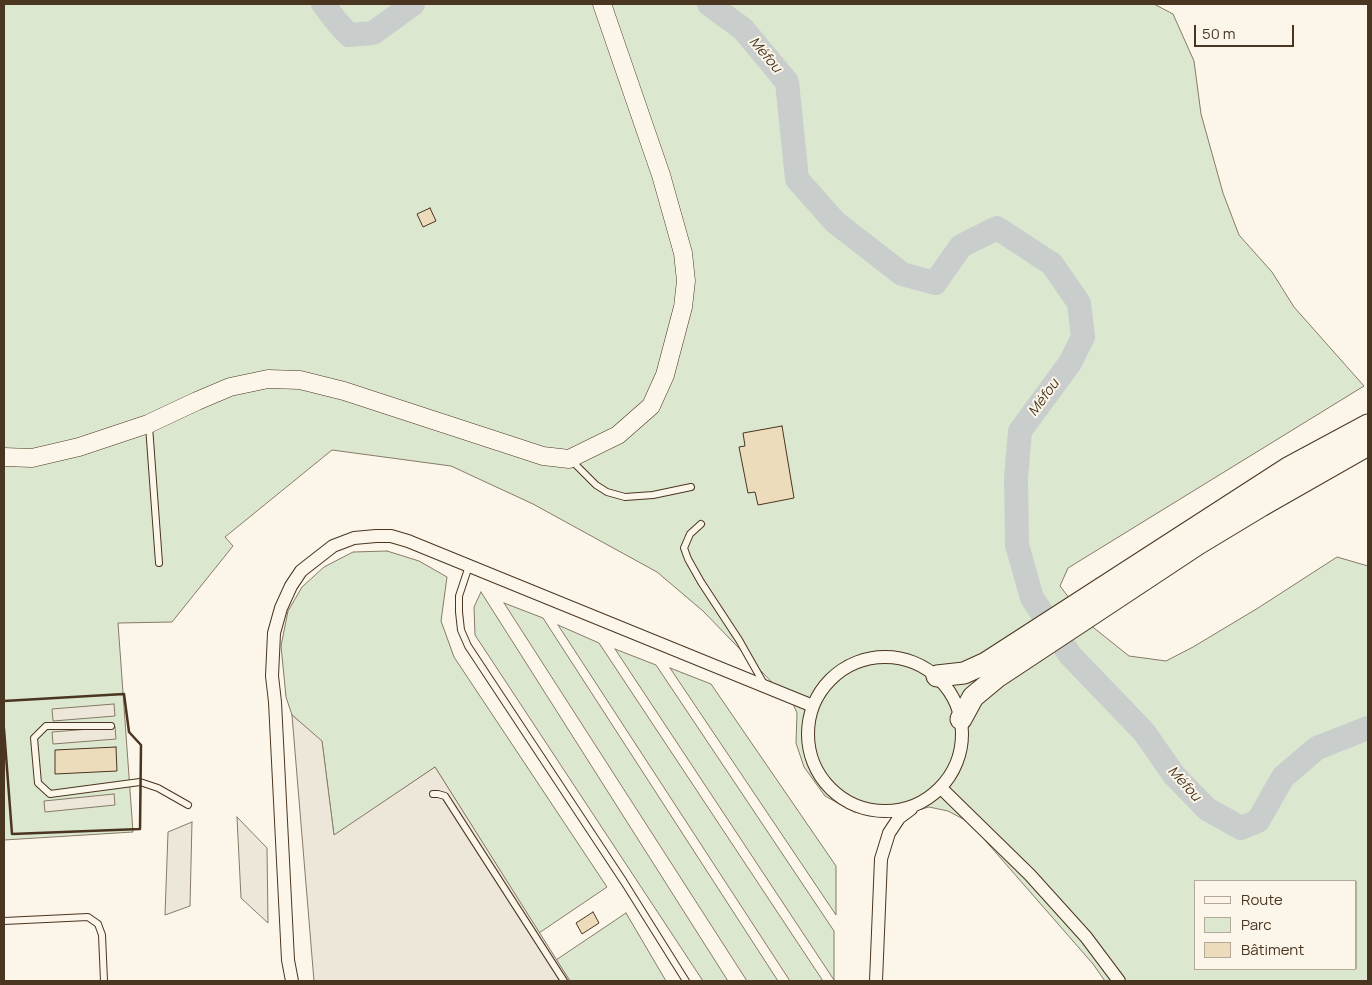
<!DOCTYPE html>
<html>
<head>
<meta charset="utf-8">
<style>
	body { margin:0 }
	#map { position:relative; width:1372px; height:985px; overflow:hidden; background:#fbf6e9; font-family:Manrope,sans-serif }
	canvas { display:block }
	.frame { position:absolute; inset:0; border:5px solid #4a3520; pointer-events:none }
	.legend { position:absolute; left:1194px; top:880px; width:162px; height:90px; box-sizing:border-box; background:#fbf6e9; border:1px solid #b4a999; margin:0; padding:6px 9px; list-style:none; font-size:15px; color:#4a3520 }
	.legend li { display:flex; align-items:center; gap:10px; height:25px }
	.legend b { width:25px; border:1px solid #b4a999 }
	.scale { position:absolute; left:1194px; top:25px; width:100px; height:22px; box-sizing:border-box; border:2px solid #4a3520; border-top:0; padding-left:6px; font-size:15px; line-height:18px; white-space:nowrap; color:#4a3520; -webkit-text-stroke:4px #fbf6e9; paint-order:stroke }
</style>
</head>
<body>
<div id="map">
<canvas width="1372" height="985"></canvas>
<div class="frame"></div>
<ul class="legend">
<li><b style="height:6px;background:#fbf6e9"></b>Route</li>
<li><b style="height:14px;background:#dce7d0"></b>Parc</li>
<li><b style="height:14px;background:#ecdcbc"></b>Bâtiment</li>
</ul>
<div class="scale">50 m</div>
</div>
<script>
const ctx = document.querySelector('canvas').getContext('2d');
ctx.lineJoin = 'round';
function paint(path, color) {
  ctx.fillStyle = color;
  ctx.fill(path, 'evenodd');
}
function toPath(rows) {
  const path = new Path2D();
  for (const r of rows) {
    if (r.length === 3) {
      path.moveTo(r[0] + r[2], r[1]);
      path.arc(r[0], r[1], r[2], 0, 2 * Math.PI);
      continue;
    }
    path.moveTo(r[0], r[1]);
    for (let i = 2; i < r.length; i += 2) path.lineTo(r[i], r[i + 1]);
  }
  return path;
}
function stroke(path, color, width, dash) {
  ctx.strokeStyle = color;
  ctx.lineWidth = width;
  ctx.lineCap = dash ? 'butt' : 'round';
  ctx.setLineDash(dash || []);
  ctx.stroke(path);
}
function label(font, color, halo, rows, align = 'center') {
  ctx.font = font + ' Manrope,sans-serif';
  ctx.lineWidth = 4;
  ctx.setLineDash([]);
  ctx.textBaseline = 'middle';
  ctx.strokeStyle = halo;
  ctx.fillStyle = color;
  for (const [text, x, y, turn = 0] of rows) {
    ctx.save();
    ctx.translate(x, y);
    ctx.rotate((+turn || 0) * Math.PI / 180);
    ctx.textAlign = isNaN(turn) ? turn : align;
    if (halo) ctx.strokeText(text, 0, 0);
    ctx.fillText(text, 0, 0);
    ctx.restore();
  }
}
const green = toPath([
	[4,4,1154,4,1173,14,1194,61,1201,114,1223,193,1239,235,1272,272,1294,307,1364,386,1068,568,1060,586,1089,624,1129,656,1166,661,1193,647,1258,608,1337,557,1368,566,1368,981,1105,981,1093,964,977,831,965,820,948,811,929,807,907,813,869,815,854,812,825,796,804,767,796,743,797,713,793,704,703,611,657,572,533,504,451,466,332,450,225,537,233,546,172,622,118,623,133,832,4,840,4,4],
	[1196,881,1356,881,1356,969,1196,969,1196,881],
	[387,551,419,561,447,577,441,621,454,657,607,887,539,933,435,767,334,836,322,742,292,715,286,697,281,646,288,611,302,587,324,567,353,552,387,551],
	[481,592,728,981,703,981,475,635,474,607,481,592],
	[504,603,543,618,778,981,747,981,504,603],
	[558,625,599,643,823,981,790,981,558,625],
	[615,649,656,665,834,931,834,980,615,649],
	[670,668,711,684,836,866,836,915,670,668],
	[626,913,666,981,570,981,556,960,626,913]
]);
const parking = toPath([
	[114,704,115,716,53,721,52,709,114,704],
	[292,715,322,741,334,835,435,767,570,981,314,981,292,715],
	[115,727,116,739,53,744,52,732,115,727],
	[114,794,115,805,45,812,44,801,114,794],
	[237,817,267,848,268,923,241,898,237,817],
	[192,822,190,906,165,915,168,832,192,822]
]);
const river = toPath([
	[323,4,337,22,349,35,373,33,413,4],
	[709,4,743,29,787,82,797,179,835,222,902,274,935,283,961,246,997,228,1052,264,1079,303,1083,337,1070,363,1020,431,1016,478,1017,545,1032,598,1070,655,1144,732,1174,775,1207,809,1241,828,1258,821,1283,777,1317,748,1368,728]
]);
const building = toPath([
	[430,208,436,221,423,227,417,214,430,208],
	[782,426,794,498,758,505,755,492,748,493,739,447,745,446,743,433,782,426],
	[116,747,117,771,55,774,55,750,116,747],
	[593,912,599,923,582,934,576,923,593,912]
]);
const service = toPath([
	[149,426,159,563],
	[571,460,596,485,607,492,625,497,653,495,691,487],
	[701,524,690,534,684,548,688,559,701,582,739,640,764,684],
	[469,566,459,596,459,612,461,630,468,646,624,882,686,981],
	[111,726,46,726,34,738,38,783,50,794,140,782,158,788,188,805],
	[433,794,438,794,445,796,564,981],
	[4,921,88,917,98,924,102,935,104,981]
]);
const minor = toPath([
	[885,734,77],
	[941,788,1030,875,1086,937,1119,981],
	[292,981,288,960,275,702,272,676,274,633,281,608,291,586,301,571,333,546,354,538,376,536,391,536,408,541,813,706],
	[876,981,881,859,889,833,899,818,911,809]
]);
const secondary = toPath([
	[4,457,32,458,79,447,148,424,197,401,230,387,268,379,300,380,344,391,543,456,569,459,618,435,651,406,665,375,683,307,686,281,683,253,661,175,602,4]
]);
const motorway = toPath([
	[937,676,964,673,986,663,1288,468,1368,425],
	[961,719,973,697,997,677,1198,544,1261,506,1368,445]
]);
const wall = toPath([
	[4,701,124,694,129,732,141,745,140,829,12,834,4,729]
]);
const waterNames = [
	["Méfou",765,55,50],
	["Méfou",1044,398,-54],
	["Méfou",1184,784,48]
];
paint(green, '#dce7d0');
stroke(green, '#887966', 1);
paint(parking, '#ede7d9');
stroke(parking, '#887966', 1);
stroke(river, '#c9cecd', 24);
paint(building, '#ecdcbc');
stroke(building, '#4a3520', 1);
stroke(service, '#4a3520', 8);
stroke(minor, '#4a3520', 14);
stroke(secondary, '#4a3520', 19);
stroke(motorway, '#4a3520', 23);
stroke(service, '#fbf6e9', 6);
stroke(minor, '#fbf6e9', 12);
stroke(secondary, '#fbf6e9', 18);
stroke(motorway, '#fbf6e9', 21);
stroke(wall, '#4a3520', 2.5);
label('italic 14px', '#4a3520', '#fbf6e9', waterNames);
</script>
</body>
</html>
